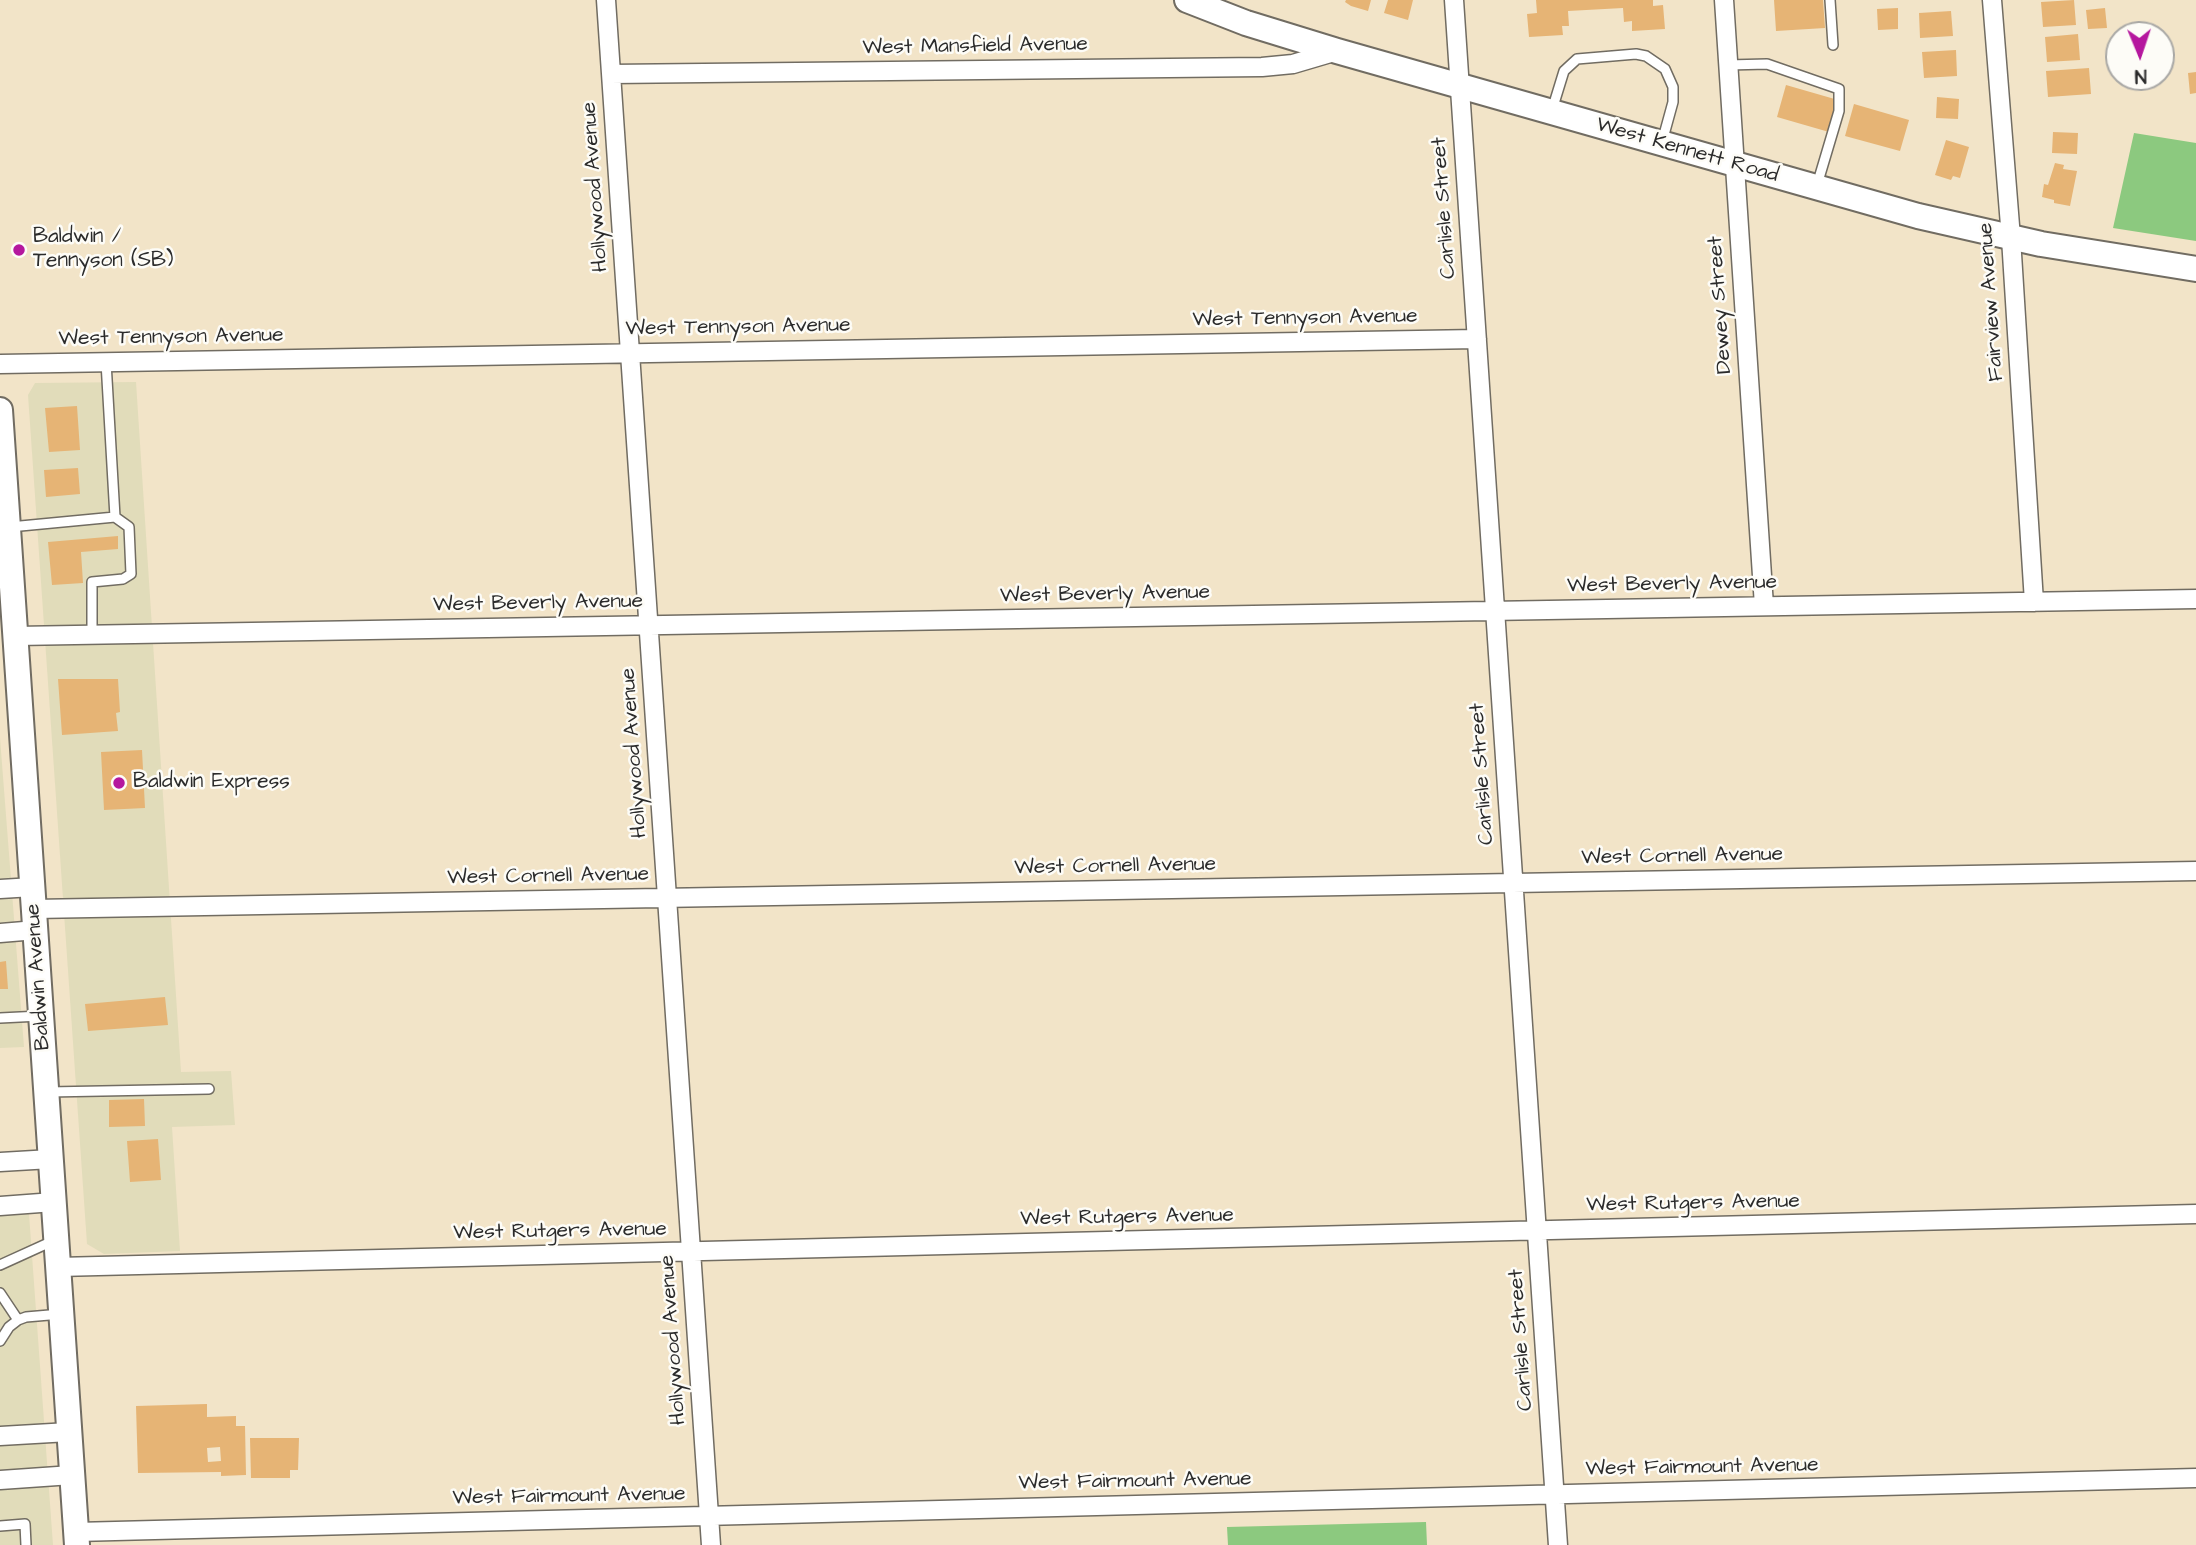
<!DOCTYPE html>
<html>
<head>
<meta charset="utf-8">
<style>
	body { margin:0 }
	#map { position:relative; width:2196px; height:1545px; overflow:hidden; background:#f2e4c8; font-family:"Architects Daughter",sans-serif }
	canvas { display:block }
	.north { position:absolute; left:2105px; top:21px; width:70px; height:70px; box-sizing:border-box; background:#fdfcf7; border:2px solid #a9a8a5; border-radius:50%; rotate:178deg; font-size:19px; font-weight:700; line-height:28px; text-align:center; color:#2b2b2b }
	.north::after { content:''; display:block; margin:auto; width:24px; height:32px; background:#b5179e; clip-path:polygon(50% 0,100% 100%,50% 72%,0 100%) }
</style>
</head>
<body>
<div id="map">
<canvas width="2196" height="1545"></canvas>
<div class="north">N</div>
</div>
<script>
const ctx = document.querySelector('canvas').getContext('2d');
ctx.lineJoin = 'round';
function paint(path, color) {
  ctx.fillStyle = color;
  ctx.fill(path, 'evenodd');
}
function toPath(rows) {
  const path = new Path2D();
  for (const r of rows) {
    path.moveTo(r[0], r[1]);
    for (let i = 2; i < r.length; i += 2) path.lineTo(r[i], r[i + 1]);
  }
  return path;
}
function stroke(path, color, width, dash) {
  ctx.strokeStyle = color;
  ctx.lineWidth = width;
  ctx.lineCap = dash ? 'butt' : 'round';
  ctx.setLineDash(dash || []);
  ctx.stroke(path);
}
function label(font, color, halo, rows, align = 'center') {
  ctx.font = font + ' "Architects Daughter",sans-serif';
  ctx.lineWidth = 5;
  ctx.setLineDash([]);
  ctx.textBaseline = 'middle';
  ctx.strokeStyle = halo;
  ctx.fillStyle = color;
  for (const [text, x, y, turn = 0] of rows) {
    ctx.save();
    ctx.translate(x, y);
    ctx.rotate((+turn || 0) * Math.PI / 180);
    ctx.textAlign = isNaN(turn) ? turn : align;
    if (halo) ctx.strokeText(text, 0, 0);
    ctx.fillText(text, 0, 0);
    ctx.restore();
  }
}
const built = toPath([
	[136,382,181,1072,231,1071,235,1125,172,1127,180,1251,104,1254,87,1244,28,395,35,383],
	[0,738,24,1047,0,1048],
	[29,1214,53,1545,0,1545,0,1215]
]);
const green = toPath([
	[2134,133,2196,143,2196,241,2113,228],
	[1426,1522,1427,1545,1228,1545,1227,1527]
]);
const building = toPath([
	[1346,0,1371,0,1368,11,1351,6,1345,2],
	[1388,0,1413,0,1408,20,1384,13],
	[1536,0,1653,0,1653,6,1663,5,1665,29,1632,31,1632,21,1624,22,1623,8,1568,11,1569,26,1562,26,1563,35,1529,37,1527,14,1537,13],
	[1774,0,1823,0,1825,28,1776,31],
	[2074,0,2076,25,2043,27,2041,2],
	[1898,8,1898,29,1878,30,1877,9],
	[2105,8,2107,28,2088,29,2086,10],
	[1951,11,1953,36,1920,38,1919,13],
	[2078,34,2080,60,2047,62,2045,37],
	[1956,50,1957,76,1924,78,1922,52],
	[2089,68,2091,94,2048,97,2046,71],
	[2196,72,2196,93,2190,94,2188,73],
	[1786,85,1838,100,1829,132,1777,117],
	[1937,97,1959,99,1958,119,1936,118],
	[1854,104,1909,120,1900,151,1845,136],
	[2053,132,2078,133,2077,154,2052,153],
	[1946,140,1969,147,1960,178,1953,176,1951,180,1935,175],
	[2055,163,2064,165,2063,169,2077,171,2070,206,2054,203,2054,200,2042,197,2044,184,2048,185],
	[77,406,80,450,49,452,45,408],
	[78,468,80,494,46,497,44,470],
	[118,536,118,549,81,552,83,583,52,585,48,542],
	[58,679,118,679,120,712,116,713,118,731,62,735],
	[142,750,145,808,104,810,101,752],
	[6,961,8,989,0,989,0,962],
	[165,997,168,1025,88,1031,85,1004],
	[144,1099,145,1126,109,1127,109,1100],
	[158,1139,161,1180,130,1182,127,1141],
	[207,1404,207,1417,236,1416,236,1426,245,1426,246,1475,221,1476,221,1472,138,1473,136,1406],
	[220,1447,221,1461,208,1462,207,1448],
	[250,1438,299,1438,298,1470,290,1470,290,1478,251,1478]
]);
const lane = toPath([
	[1830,0,1833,45],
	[1728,65,1767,64,1839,89,1839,111,1817,185],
	[1552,110,1564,71,1577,59,1636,54,1646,56,1665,69,1673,87,1673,102,1662,142],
	[10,527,115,517,106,362],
	[92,634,92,582,123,579,131,574,129,527,115,517],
	[0,1018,40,1016],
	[48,1092,209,1089],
	[0,1265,55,1240],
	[0,1293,18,1320],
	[0,1341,9,1327,18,1320,26,1317,61,1314],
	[0,1526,25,1524,26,1545]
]);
const street = toPath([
	[606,0,711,1545],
	[1454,0,1558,1545],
	[1724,0,1764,606],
	[1992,0,2011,238,2034,602],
	[611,74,1262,67,1293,64,1337,51],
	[0,364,1477,339],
	[16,636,2196,599],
	[0,889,33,887],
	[34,909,2196,871],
	[0,933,36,930],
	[0,1162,51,1159],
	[0,1206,54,1202],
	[58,1267,2196,1214],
	[0,1436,69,1432],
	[0,1480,72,1475],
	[76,1532,2196,1478]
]);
const secondary = toPath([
	[1187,0,1246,23,1337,51,1918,216,2041,244,2196,269],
	[0,410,77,1545]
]);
const markers = [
	[19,250,7,"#b5179e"],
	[119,783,7,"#b5179e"]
];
const streetNames = [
	["West Mansfield Avenue",975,47,-1],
	["West Kennett Road",1687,151,16],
	["Hollywood Avenue",596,187,-94],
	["Carlisle Street",1445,208,-94],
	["Fairview Avenue",1992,302,-94],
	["Dewey Street",1721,305,-94],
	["West Tennyson Avenue",1305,319,-1],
	["West Tennyson Avenue",738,328,-1],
	["West Tennyson Avenue",171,338,-1],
	["West Beverly Avenue",1672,585,-1],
	["West Beverly Avenue",1105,595,-1],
	["West Beverly Avenue",538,604,-1],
	["Hollywood Avenue",635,753,-94],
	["Carlisle Street",1483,774,-94],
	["West Cornell Avenue",1682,857,-1],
	["West Cornell Avenue",1115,867,-1],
	["West Cornell Avenue",548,877,-1],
	["Baldwin Avenue",39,977,-94],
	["West Rutgers Avenue",1693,1204,-1],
	["West Rutgers Avenue",1127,1218,-1],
	["West Rutgers Avenue",560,1232,-1],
	["Hollywood Avenue",674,1340,-94],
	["Carlisle Street",1522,1340,-94],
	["West Fairmount Avenue",1702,1468,-1],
	["West Fairmount Avenue",1135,1482,-1],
	["West Fairmount Avenue",569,1497,-1]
];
const poiNames = [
	["Baldwin /",33,238],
	["Tennyson (SB)",33,262],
	["Baldwin Express",133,783]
];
paint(built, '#e1dcba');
paint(green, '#8cc97f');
paint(building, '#e6b475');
stroke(lane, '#716c62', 12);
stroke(street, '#716c62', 21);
stroke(secondary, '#716c62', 28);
stroke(lane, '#fff', 9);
stroke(street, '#fff', 18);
stroke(secondary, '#fff', 24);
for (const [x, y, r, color] of markers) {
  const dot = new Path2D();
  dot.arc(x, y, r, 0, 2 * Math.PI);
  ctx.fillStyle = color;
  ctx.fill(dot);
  stroke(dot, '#fdfcf7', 2.5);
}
label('21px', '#2b2b2b', '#fdfcf7', streetNames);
label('21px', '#2b2b2b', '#fdfcf7', poiNames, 'left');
</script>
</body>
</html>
